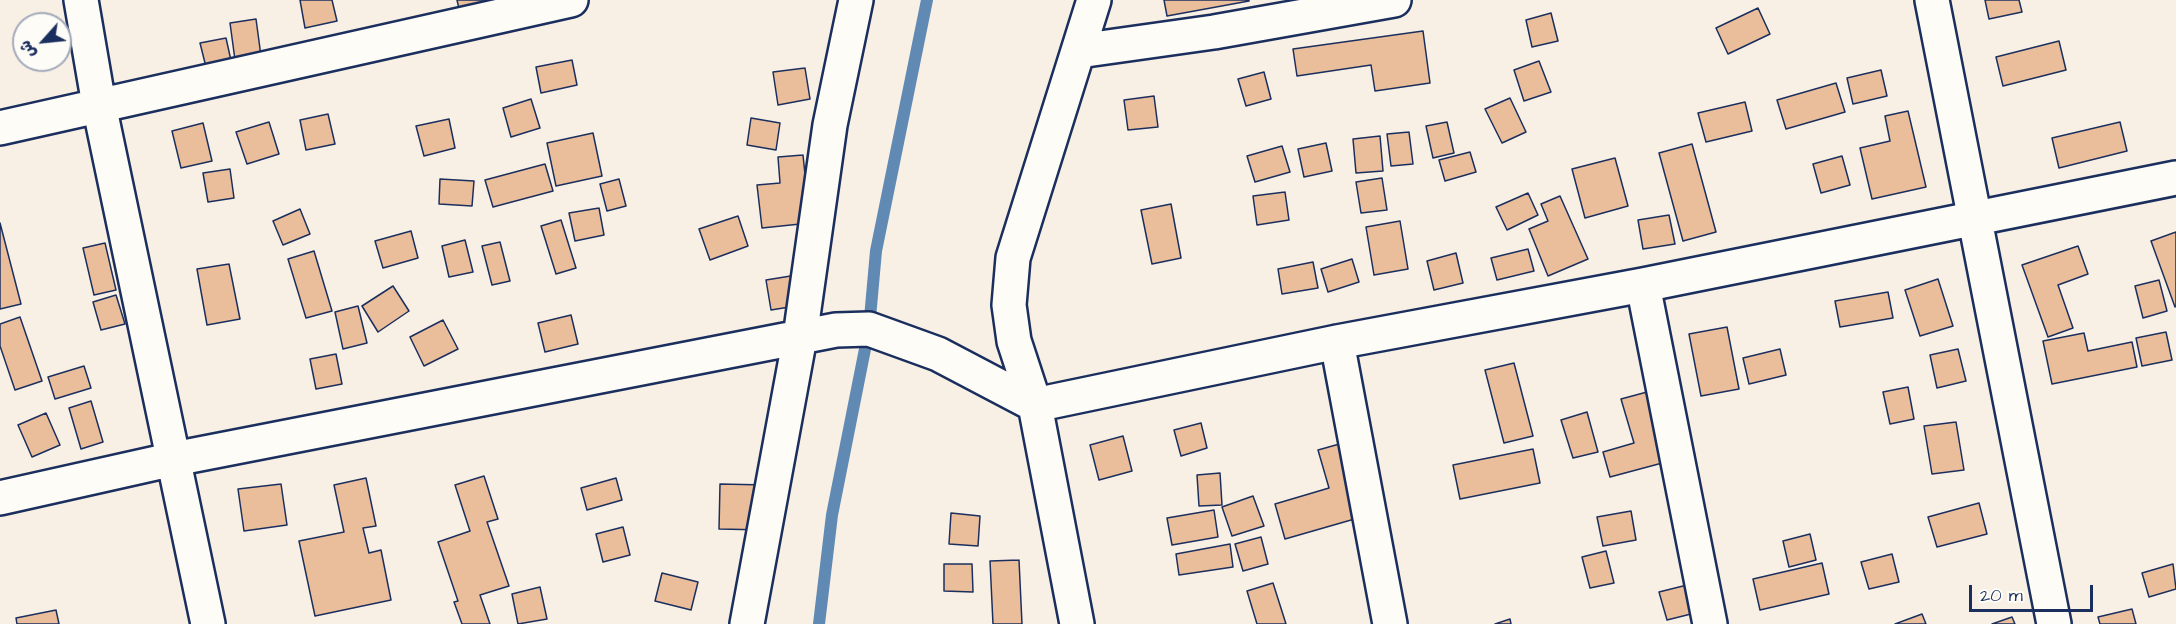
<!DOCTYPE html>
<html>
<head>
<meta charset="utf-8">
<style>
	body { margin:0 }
	#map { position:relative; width:2176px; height:624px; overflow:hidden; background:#f9f0e5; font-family:"Architects Daughter","Playpen Sans Arabic",sans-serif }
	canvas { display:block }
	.north { position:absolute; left:12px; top:12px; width:60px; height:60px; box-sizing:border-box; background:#fdfcf7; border:2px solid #a3aaba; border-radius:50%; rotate:243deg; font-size:16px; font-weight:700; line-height:24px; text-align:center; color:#1b2f5e }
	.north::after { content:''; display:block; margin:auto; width:21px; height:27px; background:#1b2f5e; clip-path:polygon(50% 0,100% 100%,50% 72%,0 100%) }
	.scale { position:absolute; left:1969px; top:585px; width:124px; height:27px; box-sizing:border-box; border:3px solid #1b2f5e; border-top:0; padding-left:8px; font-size:18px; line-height:21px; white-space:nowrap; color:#1b2f5e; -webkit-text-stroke:4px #fdfcf7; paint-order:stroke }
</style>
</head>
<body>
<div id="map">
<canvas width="2176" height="624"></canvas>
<div class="north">ش</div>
<div class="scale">20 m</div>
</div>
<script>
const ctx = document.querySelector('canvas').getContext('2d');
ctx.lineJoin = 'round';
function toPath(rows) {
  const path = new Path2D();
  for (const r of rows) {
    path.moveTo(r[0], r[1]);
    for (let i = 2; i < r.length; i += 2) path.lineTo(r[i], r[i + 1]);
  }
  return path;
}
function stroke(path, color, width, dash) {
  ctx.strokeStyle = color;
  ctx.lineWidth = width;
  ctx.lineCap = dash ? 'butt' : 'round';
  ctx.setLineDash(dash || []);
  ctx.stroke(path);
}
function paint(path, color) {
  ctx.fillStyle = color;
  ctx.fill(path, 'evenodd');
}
const stream = toPath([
	[819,624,832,515,869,329,876,251,927,0]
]);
const building = toPath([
	[300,0,332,0,337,21,305,28,300,0],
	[457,0,509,0,460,13,457,0],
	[1164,0,1249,0,1249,1,1167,16,1164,0],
	[1985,0,2019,0,2022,12,1989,19,1985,0],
	[1758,8,1770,34,1728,54,1716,28,1758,8],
	[1551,13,1558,41,1532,47,1526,20,1551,13],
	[256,19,261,56,235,60,230,23,256,19],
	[1423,31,1430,83,1375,91,1371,65,1297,76,1293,49,1423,31],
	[226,38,232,65,207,71,200,43,226,38],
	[2059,41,2066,70,2003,86,1996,57,2059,41],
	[572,60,577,85,541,93,536,67,572,60],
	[1539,61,1551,92,1524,101,1514,70,1539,61],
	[805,68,810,99,778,105,773,72,805,68],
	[1881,70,1887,96,1853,104,1847,78,1881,70],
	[1264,72,1271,99,1246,106,1238,79,1264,72],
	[1836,83,1845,112,1786,129,1777,100,1836,83],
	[1154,96,1158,127,1128,130,1124,100,1154,96],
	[1510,98,1526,132,1502,143,1485,109,1510,98],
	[531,99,540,128,511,137,503,108,531,99],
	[1745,102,1752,131,1706,142,1698,113,1745,102],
	[1908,111,1926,187,1872,199,1860,148,1890,141,1885,116,1908,111],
	[328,114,335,144,306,150,300,120,328,114],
	[751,118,780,123,776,150,747,145,751,118],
	[449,119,455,148,424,156,416,126,449,119],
	[269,122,279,154,247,164,236,132,269,122],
	[1447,122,1454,153,1433,158,1426,126,1447,122],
	[2120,122,2127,151,2059,168,2052,138,2120,122],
	[203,123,212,161,181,168,172,131,203,123],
	[1409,132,1413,164,1391,166,1387,134,1409,132],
	[593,133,602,176,556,186,547,143,593,133],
	[1380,136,1383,171,1356,173,1353,139,1380,136],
	[1326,143,1332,171,1304,177,1298,149,1326,143],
	[1692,144,1716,232,1683,241,1659,153,1692,144],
	[1282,146,1290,172,1255,182,1247,156,1282,146],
	[1470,152,1476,172,1445,181,1439,160,1470,152],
	[803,155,810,223,762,228,757,185,780,183,778,157,803,155],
	[1842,156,1850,185,1821,193,1813,164,1842,156],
	[1615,158,1628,206,1585,218,1572,169,1615,158],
	[545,164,553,191,493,207,485,180,545,164],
	[230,169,234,198,208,202,203,173,230,169],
	[1382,178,1387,210,1361,213,1356,182,1382,178],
	[440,179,474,181,472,206,439,204,440,179],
	[619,179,626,206,607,211,600,184,619,179],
	[1285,192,1289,220,1257,225,1253,196,1285,192],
	[1528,193,1538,215,1507,230,1496,207,1528,193],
	[1560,196,1588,259,1548,276,1529,229,1548,221,1541,204,1560,196],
	[1171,204,1181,258,1152,264,1141,210,1171,204],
	[599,208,604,235,575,241,569,213,599,208],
	[300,209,310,234,283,245,273,221,300,209],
	[1669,215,1675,244,1643,249,1638,220,1669,215],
	[738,216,748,246,710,260,699,229,738,216],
	[561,220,576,268,556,274,541,226,561,220],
	[1400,221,1408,269,1374,275,1366,227,1400,221],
	[0,223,21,304,0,309,0,223],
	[411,231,418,258,383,268,375,241,411,231],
	[2176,232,2176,306,2175,307,2151,241,2176,232],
	[465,240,473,272,449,277,442,246,465,240],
	[500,242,510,281,492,285,482,246,500,242],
	[105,243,116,290,94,295,83,248,105,243],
	[2078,246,2088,274,2058,285,2073,328,2048,337,2022,265,2078,246],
	[1528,249,1534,271,1497,280,1491,258,1528,249],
	[314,251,332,311,306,318,288,259,314,251],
	[1456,253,1463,283,1434,290,1427,261,1456,253],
	[1352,259,1359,282,1328,292,1321,269,1352,259],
	[1313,262,1318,288,1282,294,1278,269,1313,262],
	[229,264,240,319,207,325,197,269,229,264],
	[803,274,808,304,771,310,766,280,803,274],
	[1938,279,1953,326,1920,336,1905,290,1938,279],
	[2159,280,2167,311,2143,318,2135,286,2159,280],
	[393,286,409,311,378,332,362,306,393,286],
	[1888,292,1893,318,1840,327,1835,301,1888,292],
	[116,295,125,324,101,330,93,302,116,295],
	[358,306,367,343,343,349,335,312,358,306],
	[571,315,578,344,545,352,538,323,571,315],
	[20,317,42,381,15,390,0,346,0,324,20,317],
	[443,320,458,349,424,366,410,337,443,320],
	[1727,327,1739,389,1701,396,1689,334,1727,327],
	[2166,332,2172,360,2142,366,2136,338,2166,332],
	[2084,333,2088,351,2132,342,2137,367,2052,384,2043,341,2084,333],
	[1780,349,1786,375,1749,384,1743,358,1780,349],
	[1958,349,1966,381,1937,388,1930,355,1958,349],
	[336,354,342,384,316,389,310,359,336,354],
	[1514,363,1533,436,1504,443,1485,370,1514,363],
	[84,366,91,388,55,399,48,377,84,366],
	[1908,387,1914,419,1890,424,1883,392,1908,387],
	[1647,392,1666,462,1610,477,1603,452,1634,443,1621,399,1647,392],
	[91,401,103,442,81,449,69,408,91,401],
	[1587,412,1598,452,1573,458,1561,420,1587,412],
	[46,413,60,445,32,457,18,425,46,413],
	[1956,422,1964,470,1932,474,1924,426,1956,422],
	[1201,423,1207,448,1181,456,1174,430,1201,423],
	[1123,436,1132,471,1099,480,1090,445,1123,436],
	[1343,443,1365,516,1285,539,1275,504,1329,488,1318,450,1343,443],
	[1533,449,1540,483,1460,499,1453,465,1533,449],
	[1220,473,1222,505,1199,506,1197,475,1220,473],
	[484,476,498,519,487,522,509,586,480,595,490,624,462,624,454,602,458,601,438,542,470,531,455,485,484,476],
	[366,478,376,526,363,528,369,553,381,550,391,600,315,616,299,541,344,532,334,485,366,478],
	[616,478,622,500,587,510,581,488,616,478],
	[281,484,287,525,244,531,238,489,281,484],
	[720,484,766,485,765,530,719,529,720,484],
	[1253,496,1264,526,1232,536,1222,507,1253,496],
	[1979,503,1987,534,1937,547,1928,517,1979,503],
	[1214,510,1218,537,1172,545,1167,518,1214,510],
	[1631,511,1636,540,1603,546,1597,517,1631,511],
	[951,513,980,516,978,546,949,544,951,513],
	[623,527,630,555,603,562,596,534,623,527],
	[1810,534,1816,560,1789,567,1783,541,1810,534],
	[1261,537,1268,564,1243,571,1235,544,1261,537],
	[1230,544,1233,567,1179,575,1176,554,1230,544],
	[1606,551,1614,583,1590,588,1582,557,1606,551],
	[1892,554,1899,582,1869,589,1861,562,1892,554],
	[1019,560,1022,624,993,624,990,561,1019,560],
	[1822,563,1829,594,1760,610,1753,579,1822,563],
	[944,564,972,564,973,592,944,591,944,564],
	[2173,564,2176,589,2149,597,2142,573,2173,564],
	[662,573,698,582,691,610,655,601,662,573],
	[1273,583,1286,624,1257,624,1247,591,1273,583],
	[1687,585,1695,613,1667,620,1659,592,1687,585],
	[540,587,547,619,518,624,512,594,540,587],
	[2132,609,2136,624,2100,624,2098,617,2132,609],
	[56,610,59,624,17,624,16,618,56,610],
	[1922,614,1926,624,1895,624,1922,614],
	[2012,617,2015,624,1992,624,2012,617],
	[1510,619,1511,624,1495,624,1510,619]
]);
const street = toPath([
	[81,0,99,105,208,624],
	[1932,0,2054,624],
	[1079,51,1214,32,1394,0],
	[0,128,571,0],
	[1643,285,1710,624],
	[1337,342,1390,624],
	[0,498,174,459,836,330,869,329,938,354,1035,405,1337,342,1643,285,2176,178],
	[747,624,800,337,830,125,856,0],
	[1077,624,1035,405,1014,341,1009,305,1013,258,1094,0]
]);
stroke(stream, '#608ab3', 12);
paint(building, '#ebbe9b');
stroke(building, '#1b2f5e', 1.5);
stroke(street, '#1b2f5e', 38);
stroke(street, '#fdfcf7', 33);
</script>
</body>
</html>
